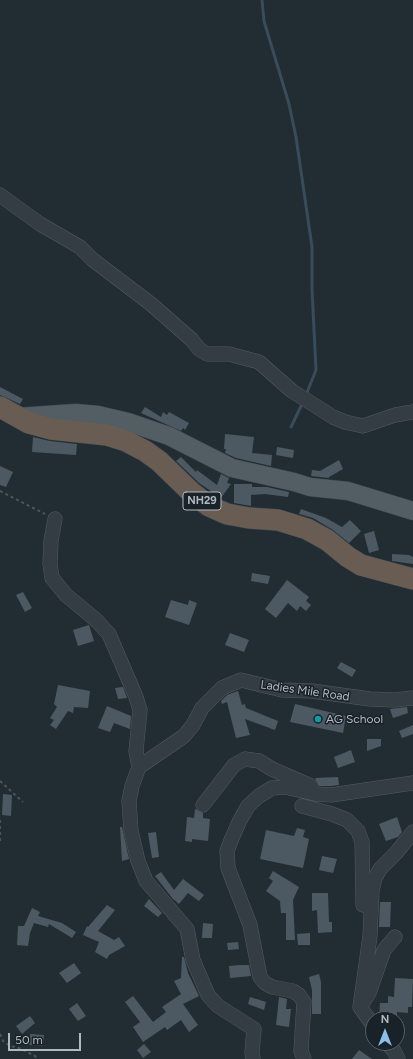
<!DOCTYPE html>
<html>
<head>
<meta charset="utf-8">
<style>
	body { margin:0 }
	#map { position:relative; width:413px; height:1059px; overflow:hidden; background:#222c33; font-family:Figtree,sans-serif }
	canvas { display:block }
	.north { position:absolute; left:365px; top:1011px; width:40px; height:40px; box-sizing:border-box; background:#1a2229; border:1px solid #565e66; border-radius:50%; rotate:0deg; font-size:11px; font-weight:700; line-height:16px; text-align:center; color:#afb9c1 }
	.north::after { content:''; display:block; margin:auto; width:14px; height:18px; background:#8bbeea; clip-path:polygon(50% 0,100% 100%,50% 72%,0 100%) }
	.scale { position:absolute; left:8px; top:1033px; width:73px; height:18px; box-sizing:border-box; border:2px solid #afb9c1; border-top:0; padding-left:5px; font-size:12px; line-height:14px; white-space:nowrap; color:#afb9c1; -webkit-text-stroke:3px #1a2229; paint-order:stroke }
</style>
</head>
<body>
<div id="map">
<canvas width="413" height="1059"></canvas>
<div class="north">N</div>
<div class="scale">50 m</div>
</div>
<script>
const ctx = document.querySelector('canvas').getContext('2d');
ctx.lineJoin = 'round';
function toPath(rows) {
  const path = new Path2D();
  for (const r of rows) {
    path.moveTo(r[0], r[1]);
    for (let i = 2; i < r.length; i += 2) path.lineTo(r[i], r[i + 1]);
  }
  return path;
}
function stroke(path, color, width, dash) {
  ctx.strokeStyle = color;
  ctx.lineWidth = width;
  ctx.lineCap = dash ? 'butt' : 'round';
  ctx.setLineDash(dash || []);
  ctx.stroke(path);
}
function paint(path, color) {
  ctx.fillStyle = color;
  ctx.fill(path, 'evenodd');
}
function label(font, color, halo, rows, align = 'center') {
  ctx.font = font + ' Figtree,sans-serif';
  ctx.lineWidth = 3;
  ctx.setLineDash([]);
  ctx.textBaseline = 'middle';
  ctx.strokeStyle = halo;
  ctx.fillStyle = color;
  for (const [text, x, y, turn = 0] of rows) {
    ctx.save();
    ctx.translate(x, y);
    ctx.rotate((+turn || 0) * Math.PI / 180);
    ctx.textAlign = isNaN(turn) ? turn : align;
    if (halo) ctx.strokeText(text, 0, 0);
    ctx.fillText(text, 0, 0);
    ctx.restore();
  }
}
const stream = toPath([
	[262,0,264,21,289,104,296,137,312,247,312,289,316,370,306,395],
	[291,427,303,402]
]);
const building = toPath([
	[0,387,23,399,20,404,0,395],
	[145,407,161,417,163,412,167,415,169,412,189,423,185,430,183,428,181,431,141,413],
	[225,434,254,437,252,453,272,455,271,466,236,458,225,453,226,449,224,449],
	[33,437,50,441,77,444,76,455,32,452],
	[277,447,294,450,293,458,276,455],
	[181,457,196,472,197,470,217,485,221,474,229,478,227,483,231,484,221,498,199,483,176,461],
	[339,460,343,469,329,477,329,478,311,476,312,470,320,471],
	[0,466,13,472,6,487,0,485],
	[234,484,252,484,252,487,267,487,289,492,288,497,265,494,251,495,251,506,234,503],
	[301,509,326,518,342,527,350,520,361,531,349,543,333,530,313,518,299,514],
	[374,531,379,550,369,553,364,534],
	[392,554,409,555,413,557,413,564,392,561],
	[252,573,270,576,268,584,251,581],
	[287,580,309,597,306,601,311,605,306,611,300,606,297,611,288,603,276,618,265,609],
	[23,592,32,608,25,612,16,595],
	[171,600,188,605,189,600,197,603,189,625,165,617],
	[89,625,94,641,78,646,73,630],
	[230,633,249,640,244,652,225,645],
	[341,662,356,670,352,677,337,668],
	[58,685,90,691,88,708,74,707,73,713,68,711,56,729,50,725,54,720,50,718,57,707,54,704],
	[123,687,127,698,118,699,115,688],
	[238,691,242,705,245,704,246,708,278,721,275,730,245,719,250,735,236,738,227,702,222,704,221,701,227,695],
	[295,704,346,716,343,733,290,722],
	[107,706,131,716,130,729,114,723,110,732,98,728],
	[407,707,408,713,393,718,390,709],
	[413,725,413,734,402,738,399,731],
	[367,739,381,739,381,746,367,751],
	[351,750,355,762,338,768,334,757],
	[338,777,339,785,331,786,319,786,315,778],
	[3,794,12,795,11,816,2,815],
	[195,809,203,813,203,818,210,819,208,841,192,839,192,842,185,841,187,817,194,818],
	[397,817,402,832,398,837,386,841,379,824],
	[120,827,122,827,129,859,122,861],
	[297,828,305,830,303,837,309,839,303,868,260,859,266,830,294,836],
	[156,832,159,857,152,858,148,833],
	[322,856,337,859,333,873,319,870],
	[273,871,299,887,293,900,295,940,286,940,286,913,281,913,280,901,266,891,273,881,269,878],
	[161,872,174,890,183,879,204,895,199,901,188,893,179,904,173,899,155,876],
	[312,893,328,893,329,922,332,922,332,932,318,933,317,910,312,911],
	[149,899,162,913,158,917,144,906],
	[380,902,391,902,390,927,379,927],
	[107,905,115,910,98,931,114,940,119,937,125,946,109,955,107,959,95,952,99,942,83,935,87,926,88,927],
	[32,908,40,912,38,916,62,923,76,932,72,938,49,924,48,927,34,923,30,933,28,946,17,945,18,926,24,926],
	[203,923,213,924,212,938,202,938],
	[310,933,310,945,298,945,297,934],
	[238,942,239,949,228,950,227,943],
	[182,957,184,957,188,973,199,996,183,1004,198,1025,189,1032,181,1020,167,1030,165,1027,143,1042,133,1027,140,1022,125,1002,133,996,153,1022,166,1012,162,1007,181,994,174,981,181,978],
	[74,963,81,973,67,983,59,973],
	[240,965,249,965,251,976,230,978,229,966],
	[319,974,321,982,321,1014,312,1014,312,990,309,977],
	[395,978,413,979,412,1007,408,1007,408,1013,397,1012,397,1019,379,1019,380,1003,388,1003,388,996,394,997],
	[250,997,266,1002,264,1010,248,1004],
	[279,997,287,999,286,1009,291,1009,289,1027,276,1025],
	[77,1003,86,1016,78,1021,69,1009],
	[30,1016,35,1023,22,1034,16,1026],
	[30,1034,44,1035,43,1046,29,1045],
	[144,1044,151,1052,143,1058,137,1050],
	[359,1050,372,1059,352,1059]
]);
const path = toPath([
	[0,491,45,514],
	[0,781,23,802],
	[0,820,0,844],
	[0,1034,3,1041,10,1046,19,1048,35,1056,37,1059]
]);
const minor = toPath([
	[0,195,40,224,80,247,93,260,151,304,192,340,199,349,207,354,229,354,259,362,292,391,333,417,345,422,363,426,395,415,413,412],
	[55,519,51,541,50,564,52,578,66,595,96,620,109,634,136,697,140,710,136,751,139,767],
	[203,805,234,765,245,759,259,761,272,769,311,786],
	[302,806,332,814,347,820,358,831,362,842,363,905],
	[360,1007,370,936,372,890,375,878,380,869,396,853,413,832],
	[373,1025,360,1007,369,993,384,950,395,937],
	[387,1043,394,1051,398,1059],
	[253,1059,252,1052,254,1029,218,1006,208,995,193,960,187,929,146,881,138,861,131,831,129,801,132,786,139,767,184,736,193,725,202,708,222,688,241,680,282,690,312,691,370,699,395,700,413,698],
	[304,1059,301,1051,304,1002,299,995,293,991,272,987,265,983,260,977,250,925,228,868,227,851,232,838,240,820,248,806,259,796,272,788,285,787,316,794,331,795,413,783]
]);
const major = toPath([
	[17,417,76,413,98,415,128,422,169,436,232,468,294,482,310,487,348,491,413,511]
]);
const highway = toPath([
	[0,407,29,423,51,429,107,435,126,441,145,451,159,461,191,492,209,506,227,514,249,518,278,520,307,529,327,540,348,557,361,565,413,579]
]);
const markers = [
	[318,719,4,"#0f9aa8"]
];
const shields = [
	[202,501,38]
];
const shieldNames = [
	["NH29",202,501]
];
const streetNames = [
	["Ladies Mile Road",305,691,8]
];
const poiNames = [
	["AG School",326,719]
];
stroke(stream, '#394c5b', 3);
paint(building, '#4d5962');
stroke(minor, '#525b62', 15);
stroke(major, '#414951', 19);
stroke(highway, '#3f484f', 22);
stroke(path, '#485858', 2, [3, 3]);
stroke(minor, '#353d44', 14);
stroke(major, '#535d64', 18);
stroke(highway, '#695d53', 21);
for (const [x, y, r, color] of markers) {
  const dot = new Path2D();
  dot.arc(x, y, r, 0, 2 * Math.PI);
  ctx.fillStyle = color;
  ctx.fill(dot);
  stroke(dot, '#1a2229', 1.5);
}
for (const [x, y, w] of shields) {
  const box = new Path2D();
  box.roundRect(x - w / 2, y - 9, w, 18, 3);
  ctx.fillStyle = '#1a2229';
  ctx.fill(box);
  stroke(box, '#afb9c1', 1);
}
label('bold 11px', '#afb9c1', null, shieldNames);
label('12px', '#afb9c1', '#1a2229', streetNames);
label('12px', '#afb9c1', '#1a2229', poiNames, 'left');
</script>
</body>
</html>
